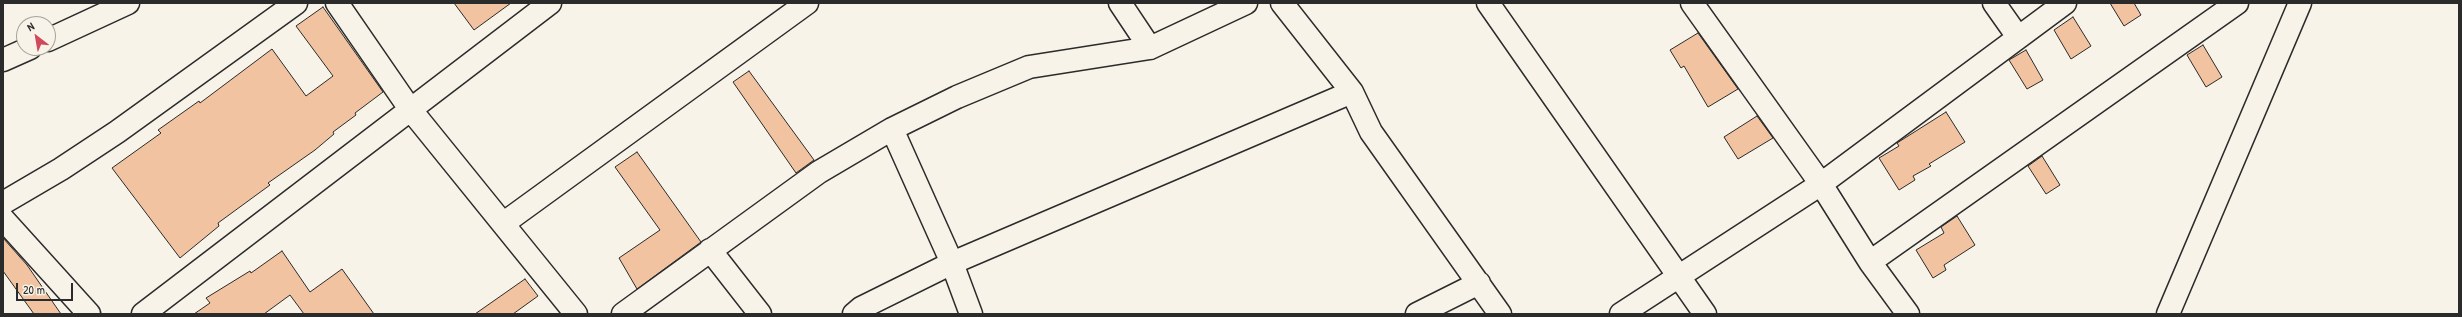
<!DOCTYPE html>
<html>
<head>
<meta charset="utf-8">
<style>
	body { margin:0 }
	#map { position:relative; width:2462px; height:317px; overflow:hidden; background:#f7f3e8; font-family:"Patrick Hand",sans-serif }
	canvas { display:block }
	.frame { position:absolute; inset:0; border:4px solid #2b2b2b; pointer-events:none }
	.north { position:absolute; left:16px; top:16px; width:40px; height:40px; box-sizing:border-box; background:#f7f3e8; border:1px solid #a5a39c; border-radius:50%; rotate:329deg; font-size:11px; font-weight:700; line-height:16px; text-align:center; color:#2b2b2b }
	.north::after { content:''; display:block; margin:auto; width:14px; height:18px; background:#d1495b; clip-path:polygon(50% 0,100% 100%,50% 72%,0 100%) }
	.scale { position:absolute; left:16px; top:283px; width:57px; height:18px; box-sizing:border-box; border:2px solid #2b2b2b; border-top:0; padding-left:5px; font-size:12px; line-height:14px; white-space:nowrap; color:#2b2b2b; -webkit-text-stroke:3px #f7f3e8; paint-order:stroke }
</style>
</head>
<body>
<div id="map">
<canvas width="2462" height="317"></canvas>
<div class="frame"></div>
<div class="north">N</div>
<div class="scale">20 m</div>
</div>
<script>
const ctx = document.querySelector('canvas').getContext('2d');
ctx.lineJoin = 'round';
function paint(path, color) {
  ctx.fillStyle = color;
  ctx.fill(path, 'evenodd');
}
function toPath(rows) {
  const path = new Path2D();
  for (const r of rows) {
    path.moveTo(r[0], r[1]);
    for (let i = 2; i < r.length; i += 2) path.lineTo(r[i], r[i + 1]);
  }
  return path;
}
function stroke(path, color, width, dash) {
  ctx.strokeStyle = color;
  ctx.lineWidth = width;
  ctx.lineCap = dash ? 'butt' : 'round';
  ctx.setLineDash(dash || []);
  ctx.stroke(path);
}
const building = toPath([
	[454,3,511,3,474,30,454,3],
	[2110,3,2134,3,2141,15,2124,26,2110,3],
	[323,7,383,92,355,113,356,115,333,132,334,134,315,150,268,183,270,185,218,223,219,226,180,258,112,168,161,133,158,130,199,101,200,103,272,49,306,96,333,76,296,26,323,7],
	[2073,17,2091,46,2071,59,2054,30,2073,17],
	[1698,33,1738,89,1708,107,1684,66,1681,68,1670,50,1698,33],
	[2203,45,2222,77,2206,87,2187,55,2203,45],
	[2026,50,2043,80,2027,89,2009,60,2026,50],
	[749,71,814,160,796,173,733,82,749,71],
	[1946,112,1965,142,1929,164,1931,166,1913,176,1915,180,1899,190,1879,158,1899,146,1897,143,1946,112],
	[1757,116,1773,138,1738,159,1724,137,1757,116],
	[637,152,701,242,637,289,619,258,660,230,615,167,637,152],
	[2042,156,2060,185,2046,194,2028,166,2042,156],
	[1957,216,1975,245,1944,265,1946,270,1933,278,1916,250,1944,233,1941,227,1957,216],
	[3,238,27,265,61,314,34,314,3,271,3,238],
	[282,251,310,292,342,269,374,314,304,314,290,295,264,314,194,314,210,303,206,298,250,271,251,273,282,251],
	[525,279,538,296,513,314,475,314,525,279]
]);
const minor = toPath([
	[337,3,410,109,576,314],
	[1120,3,1150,48],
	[1282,3,1352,92,1371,132,1500,314],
	[1488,3,1705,314],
	[1692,3,1821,184,1870,262,1908,314],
	[1994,3,2018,37],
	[48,40,128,3],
	[3,60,30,48],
	[892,129,952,263,971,314],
	[3,203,61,169,117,132,296,3],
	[3,219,89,314],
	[504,223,807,3],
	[710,250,760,314],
	[1870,262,2237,3],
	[143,314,550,3],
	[623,314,819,172,892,129,957,97,1029,67,1150,48,1246,3],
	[854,314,861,308,952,263,1352,92],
	[1417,314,1479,283],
	[1621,314,1821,184,2065,3],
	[2168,314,2300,3]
]);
paint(building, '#f1c3a0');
stroke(building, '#2b2b2b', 1);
stroke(minor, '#2b2b2b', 25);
stroke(minor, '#f7f3e8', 22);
</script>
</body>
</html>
